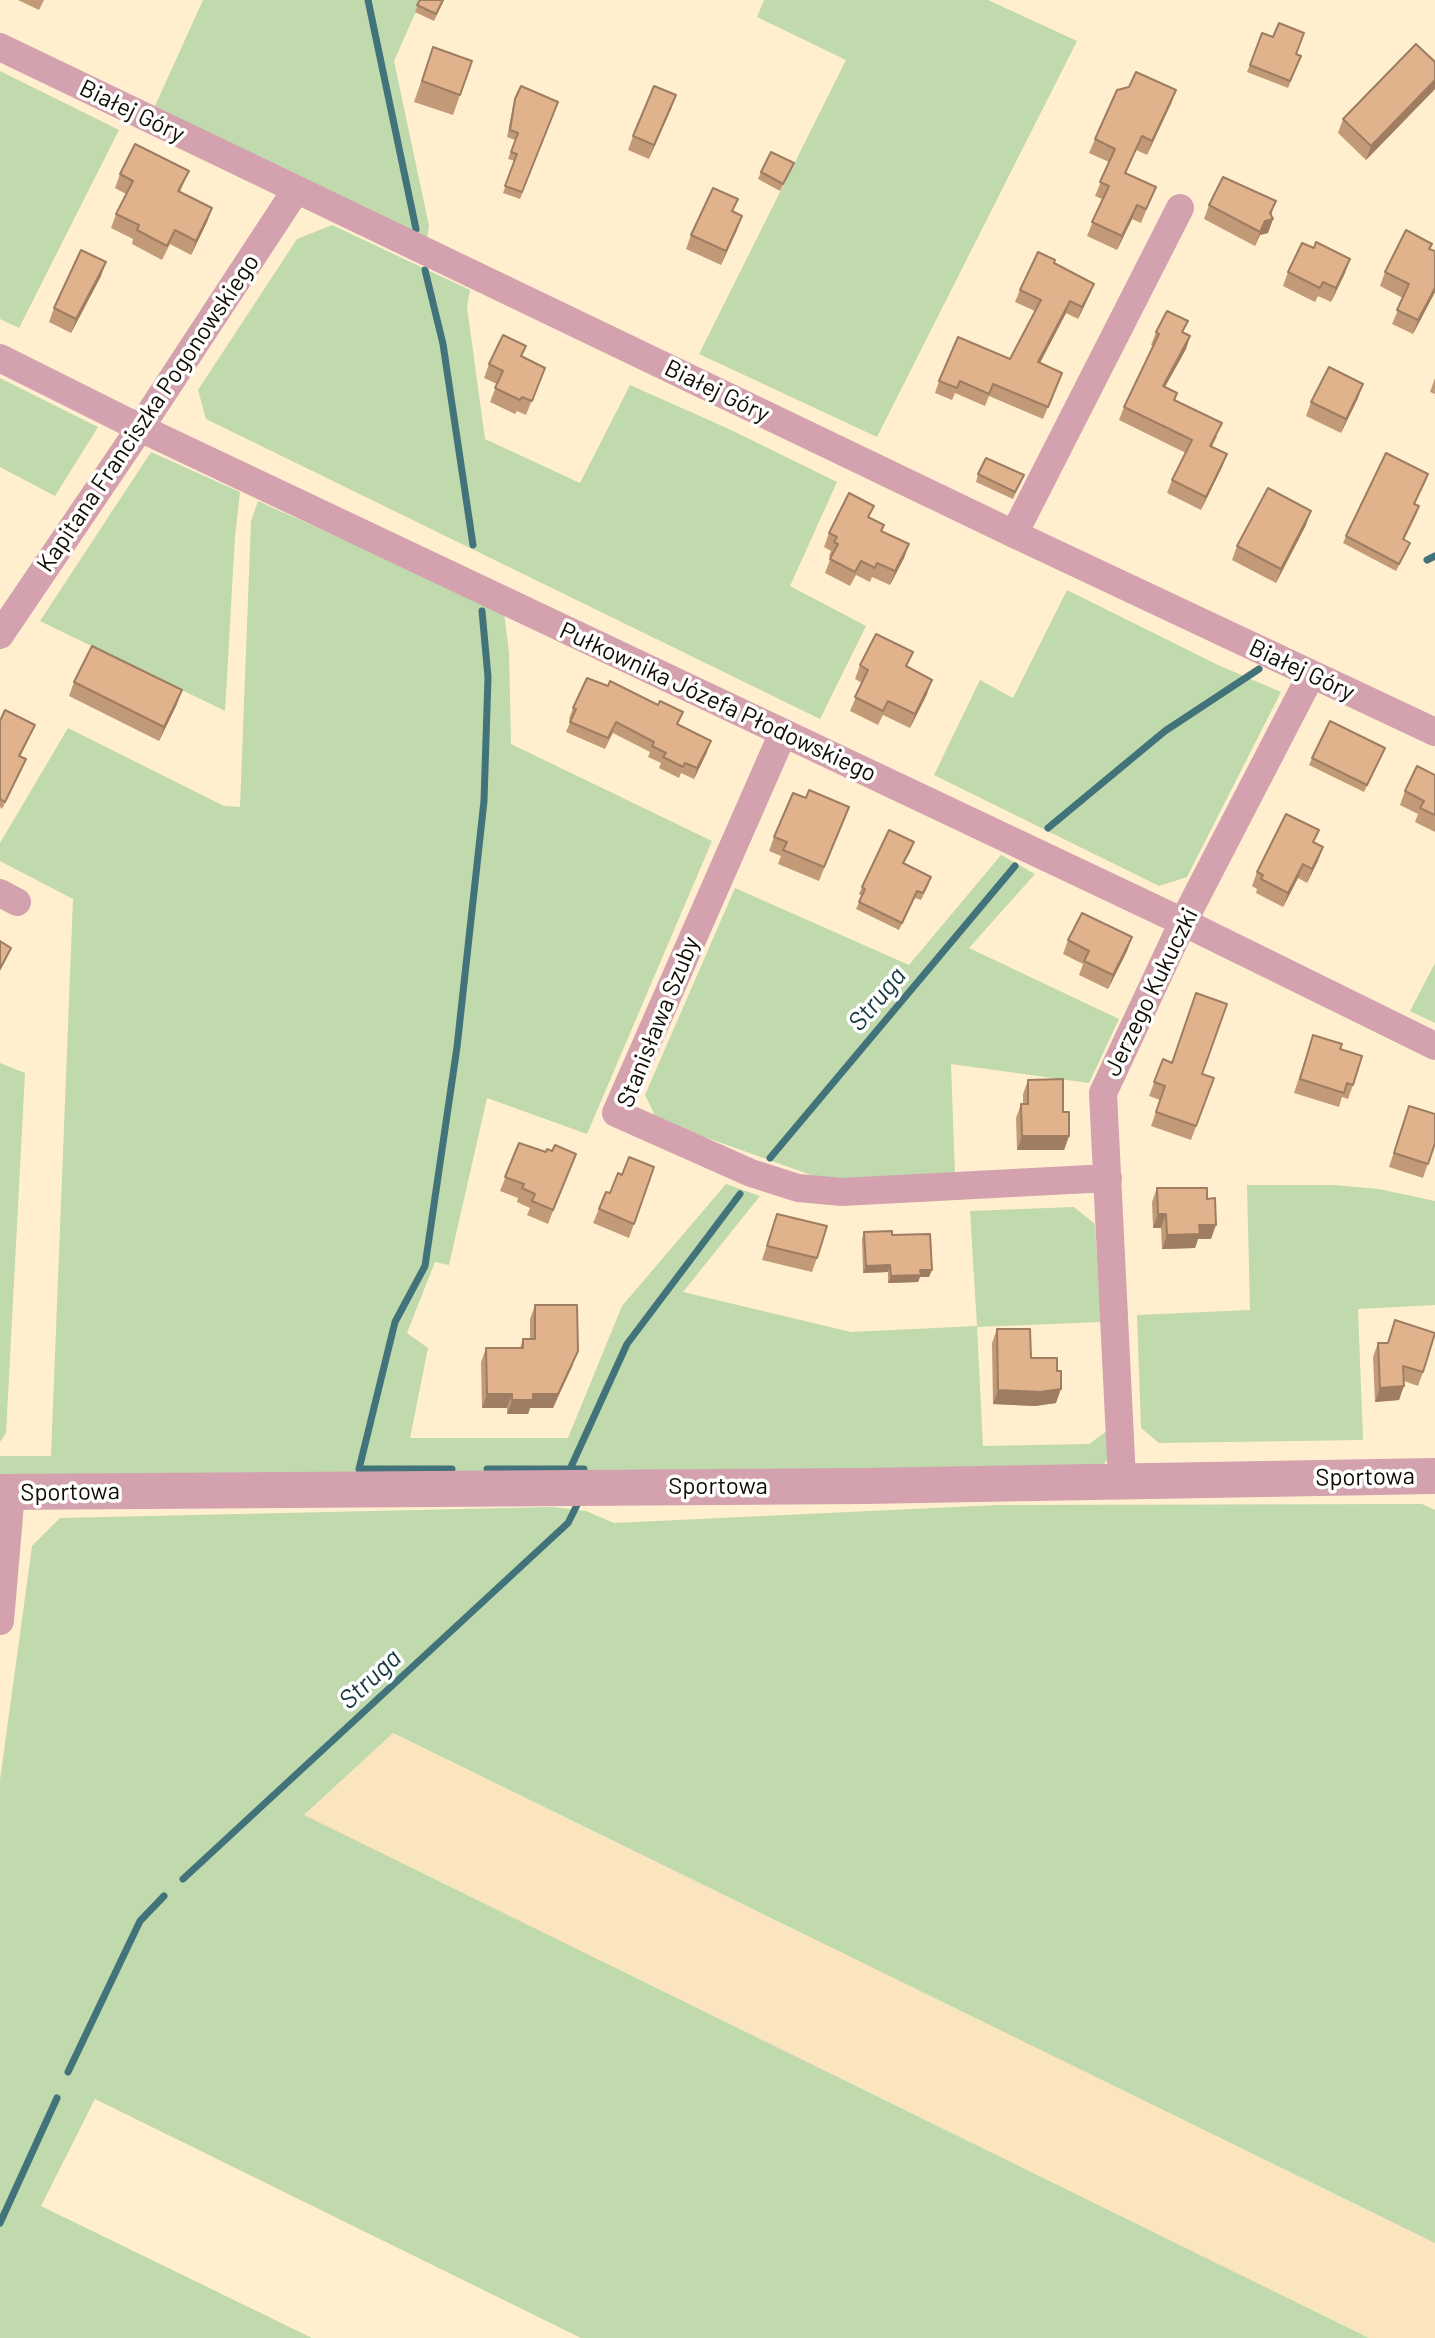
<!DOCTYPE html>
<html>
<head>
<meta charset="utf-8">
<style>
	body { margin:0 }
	canvas { display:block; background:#ffefcf }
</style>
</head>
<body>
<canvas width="1435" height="2338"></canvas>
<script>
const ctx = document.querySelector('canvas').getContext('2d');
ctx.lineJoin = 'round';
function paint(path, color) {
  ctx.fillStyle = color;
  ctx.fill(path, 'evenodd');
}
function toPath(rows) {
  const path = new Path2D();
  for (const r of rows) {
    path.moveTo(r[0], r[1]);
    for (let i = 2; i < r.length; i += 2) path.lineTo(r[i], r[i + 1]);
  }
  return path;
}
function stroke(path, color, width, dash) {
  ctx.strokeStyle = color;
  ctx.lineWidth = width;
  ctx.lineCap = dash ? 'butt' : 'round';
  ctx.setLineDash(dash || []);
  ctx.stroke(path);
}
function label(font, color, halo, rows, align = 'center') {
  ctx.font = font + ' Barlow,sans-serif';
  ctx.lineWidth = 7;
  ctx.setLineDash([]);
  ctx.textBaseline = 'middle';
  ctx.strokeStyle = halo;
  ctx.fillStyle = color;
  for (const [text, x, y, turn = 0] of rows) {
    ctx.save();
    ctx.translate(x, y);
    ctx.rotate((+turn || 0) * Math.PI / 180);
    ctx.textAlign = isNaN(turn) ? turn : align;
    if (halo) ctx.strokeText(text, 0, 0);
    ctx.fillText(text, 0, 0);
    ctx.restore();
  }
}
const built = toPath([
	[392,1733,1435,2243,1435,2338,1369,2338,304,1816]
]);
const green = toPath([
	[203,0,421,0,394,61,429,226,427,239,155,106],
	[764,0,988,0,1077,41,877,437,699,354,846,60,757,17],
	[0,71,119,130,19,328,0,319],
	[332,225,470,290,467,307,485,439,580,483,630,385,729,429,837,482,790,586,866,626,820,719,206,419,198,390,297,239],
	[0,378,98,427,55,496,0,467],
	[151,452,240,492,235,537,225,711,40,621],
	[258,501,504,612,509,653,511,744,712,841,587,1134,487,1098,449,1265,435,1262,407,1333,428,1348,410,1438,568,1438,622,1306,726,1184,760,1196,683,1292,851,1332,977,1326,970,1211,1074,1207,1095,1224,1101,1322,977,1327,983,1446,1089,1444,1107,1431,1111,1455,1102,1466,0,1480,0,1456,51,1456,73,899,0,861,0,843,68,728,224,806,240,807,251,521],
	[1067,590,1218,665,1281,692,1187,877,1159,886,934,775,980,680,1013,698],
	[1001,855,1035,874,969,948,1119,1019,1089,1083,951,1064,955,1176,825,1180,657,1120,645,1095,735,888,909,965],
	[1435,963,1435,1023,1410,1011],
	[0,1063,25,1073,6,1433,0,1442],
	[1247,1185,1334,1185,1379,1189,1435,1201,1435,1305,1358,1309,1363,1440,1159,1443,1141,1428,1137,1315,1250,1310],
	[1422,1504,1435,1510,1435,2243,393,1733,304,1815,1369,2338,581,2338,95,2099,41,2206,312,2338,0,2338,0,1780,32,1546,60,1518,552,1507,586,1511,614,1523,998,1505]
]);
const stream = toPath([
	[368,0,416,229],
	[425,270,443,344,473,545],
	[1427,560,1435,556],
	[1048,828,1165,731,1259,669],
	[770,1158,1015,866],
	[452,1469,359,1469,395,1322,425,1266,457,1047,484,801,488,677,482,611],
	[487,1469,584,1469],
	[570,1469,627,1344,740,1194],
	[183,1879,568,1523,577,1505],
	[68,2072,140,1921,164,1896],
	[0,2223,57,2098]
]);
const minor = toPath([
	[0,47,1014,534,1435,732],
	[0,358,140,428,1183,922,1435,1046],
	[1014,534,1180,208],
	[0,635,140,428,296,190],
	[783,733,616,1113,751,1173,798,1188,842,1192,1108,1178],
	[0,893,17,902],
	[1122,1480,1103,1093,1183,922,1311,675],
	[0,1621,11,1492]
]);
const tertiary = toPath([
	[0,1492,864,1486,1435,1476]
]);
const wall = toPath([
	[18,0,44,0,39,10],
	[420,0,444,0,434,21,415,12],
	[1262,33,1301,56,1288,88,1247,72],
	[433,47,472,61,453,115,414,102],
	[1435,62,1435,89,1366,160,1338,133,1343,119],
	[521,86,558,102,520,199,503,193,515,161,508,159,515,140,507,137,513,106],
	[1176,90,1147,155,1136,150,1126,173,1156,187,1141,223,1132,219,1117,250,1087,236,1102,199,1095,196,1109,162,1089,153,1095,139],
	[676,95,649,159,628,150,633,136],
	[794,163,780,191,758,179,761,172],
	[189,171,180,192,212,208,207,222,191,255,170,244,162,260,132,244,133,239,111,228,116,214,126,194,115,188,120,174],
	[1209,205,1271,215,1273,219,1268,233,1260,235,1255,246,1204,219],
	[742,216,721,265,686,249,691,235],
	[1432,244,1430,249,1435,292,1413,334,1392,324,1403,298,1380,286,1385,272],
	[1054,263,1094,284,1089,296,1078,319,1066,313,1040,363,1062,373,1043,419,989,396,985,406,955,393,952,400,935,393,939,381,1010,359,1035,311,1015,302,1020,290],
	[1288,272,1345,273,1331,302,1318,296,1315,302,1283,286],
	[101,276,71,333,49,322,54,308],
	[1156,332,1184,333,1190,336,1186,349,1165,387,1177,393,1175,400,1217,436,1212,447,1227,454,1222,467,1201,510,1167,493,1172,480,1186,453,1119,420,1124,407,1153,346,1151,345],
	[522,357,545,368,526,415,517,411,515,414,490,402,497,384,484,378,489,364],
	[1435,378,1435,394,1430,392],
	[1358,398,1341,433,1306,416,1311,402],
	[978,474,1021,482,1013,499,976,482],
	[1426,481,1414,504,1417,513,1404,540,1407,550,1396,571,1343,543,1346,536],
	[869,518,882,532,909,544,904,558,890,585,872,577,870,582,856,575,850,586,825,573,831,557,829,556,831,551,824,547,829,533],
	[1306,525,1276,583,1232,560,1237,546],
	[860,665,907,667,927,694,910,728,883,715,878,725,850,711,862,683,855,679],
	[74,682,177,704,159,741,69,696],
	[573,708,678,725,707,752,694,779,681,773,679,778,659,768,661,763,648,757,650,752,613,733,605,749,566,732,571,720,569,719],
	[0,721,32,732,20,757,23,766,2,809,0,807],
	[1382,755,1364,792,1309,765,1312,758],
	[1435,775,1435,832,1415,822,1418,814,1400,805,1405,791],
	[806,798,849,807,819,881,778,864,781,856,769,851,774,837],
	[1315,843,1323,847,1307,883,1298,878,1283,907,1256,893,1257,889,1252,886,1257,872],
	[912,849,904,863,929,884,921,900,915,898,899,930,856,909,862,896,859,894,862,887],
	[1132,937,1127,951,1108,989,1079,975,1083,964,1063,954,1068,940],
	[1313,1035,1340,1049,1353,1085,1348,1099,1342,1097,1339,1107,1294,1093],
	[1163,1059,1214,1078,1191,1140,1151,1126,1160,1100,1149,1096],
	[1028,1080,1063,1112,1069,1136,1064,1150,1017,1150,1016,1118,1021,1104,1023,1104,1023,1094],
	[1409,1106,1435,1143,1423,1178,1389,1167],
	[519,1143,570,1168,548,1224,527,1215,530,1208,517,1202,518,1198,500,1191],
	[654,1167,629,1238,593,1223,606,1192,610,1193],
	[1157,1188,1211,1239,1198,1239,1195,1248,1162,1249,1161,1228,1153,1228,1152,1202],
	[777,1214,817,1258,812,1272,762,1260],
	[864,1232,892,1235,929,1277,920,1277,918,1282,888,1283,888,1272,863,1273,862,1239],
	[535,1305,573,1365,553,1408,530,1408,528,1414,507,1414,507,1408,482,1408,481,1362,486,1348,520,1348,523,1339,530,1339,530,1319],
	[1395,1320,1423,1372,1418,1386,1404,1381,1399,1400,1375,1402,1373,1357,1378,1343,1388,1343],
	[997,1329,1031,1358,1056,1403,1035,1406,993,1404,992,1343]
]);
const shadedWall = toPath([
	[1435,80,1435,89,1366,160,1371,146],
	[1176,90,1171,104,1147,155,1152,141],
	[676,95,671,109,649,159,654,145],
	[1276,201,1271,215,1273,219,1268,233,1260,235,1255,246,1260,232],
	[1137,205,1132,219,1117,250,1122,236],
	[212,208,207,222,191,255,196,241],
	[742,216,737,230,721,265,726,251],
	[1350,259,1345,273,1331,302,1336,288],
	[106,262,101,276,71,333,76,319],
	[1094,284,1089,296,1078,319,1082,307],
	[1435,288,1435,292,1413,334,1418,320],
	[1070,301,1066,313,1034,374,1038,362],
	[1190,336,1186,349,1158,399,1163,386],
	[1363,384,1358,398,1341,433,1346,419],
	[1227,454,1222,467,1201,510,1206,497],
	[1311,511,1306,525,1276,583,1281,569],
	[909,544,904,558,890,585,895,571],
	[932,680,927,694,910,728,915,714],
	[182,690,177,704,159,741,164,727],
	[711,741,707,752,694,779,697,768],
	[1323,847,1318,861,1307,883,1312,869],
	[1303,864,1298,878,1283,907,1288,893],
	[1132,937,1127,951,1108,989,1113,975],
	[1022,1136,1069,1136,1064,1150,1017,1150],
	[1158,1214,1166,1214,1161,1228,1153,1228],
	[1199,1225,1216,1225,1211,1239,1198,1239,1195,1248,1162,1249,1167,1235],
	[890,1265,888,1272,863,1273,866,1266],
	[920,1270,932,1270,929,1277,920,1277,918,1282,888,1283,891,1276],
	[578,1351,553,1408,530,1408,528,1414,507,1414,512,1400,533,1394],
	[1404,1386,1399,1400,1375,1402,1380,1388],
	[1061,1389,1056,1403,1035,1406,993,1404,998,1390],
	[487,1394,512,1394,507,1408,482,1408]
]);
const building = toPath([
	[420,0,443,0,436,14,417,5,420,0],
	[1279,23,1304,33,1296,54,1301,56,1290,81,1250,65,1262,33,1273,37,1279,23],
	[1416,44,1435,62,1435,80,1371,146,1343,119,1416,44],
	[433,47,472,61,460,95,422,81,433,47],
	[1136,72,1176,90,1152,141,1142,136,1125,173,1156,187,1146,209,1137,205,1122,236,1092,222,1109,186,1100,182,1115,149,1095,139,1117,90,1129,87,1136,72],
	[521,86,558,102,522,192,505,186,517,154,511,152,518,133,510,130,515,99,521,86],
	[654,86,676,95,654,145,633,136,654,86],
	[135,144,189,171,178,191,212,208,196,241,175,230,167,246,137,230,139,225,116,214,133,181,120,174,135,144],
	[771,152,794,163,783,184,761,172,771,152],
	[1223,177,1276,201,1270,213,1273,219,1265,221,1260,232,1209,205,1223,177],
	[713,188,738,199,732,211,742,216,726,251,691,235,713,188],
	[1406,230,1432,244,1429,249,1435,251,1435,288,1418,320,1397,310,1409,284,1385,272,1406,230],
	[1316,242,1350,259,1336,288,1323,282,1320,288,1288,272,1302,243,1314,248,1316,242],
	[81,250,106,262,76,319,54,308,81,250],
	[1038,252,1055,260,1054,263,1094,284,1082,307,1070,301,1038,362,1062,373,1048,407,993,384,989,394,960,381,957,388,939,381,958,337,1010,359,1041,300,1020,290,1038,252],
	[1167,311,1188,321,1182,332,1190,336,1163,386,1177,393,1174,400,1222,423,1210,446,1227,454,1206,497,1172,480,1192,440,1124,407,1159,334,1156,332,1167,311],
	[503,335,526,346,521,356,545,368,532,401,522,397,520,400,495,388,503,371,489,364,503,335],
	[1329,367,1363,384,1346,419,1311,402,1329,367],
	[1386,453,1428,474,1414,504,1419,506,1403,539,1410,543,1399,564,1346,536,1386,453],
	[986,458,1024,475,1015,492,978,474,986,458],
	[1268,488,1311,511,1281,569,1237,546,1268,488],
	[849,493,874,506,868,517,884,525,881,531,909,544,895,571,877,563,875,568,861,561,855,572,830,559,838,544,834,542,837,537,829,533,849,493],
	[876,634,913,652,906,666,932,680,915,714,888,701,883,711,855,697,868,670,860,665,876,634],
	[92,646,182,690,164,727,74,682,92,646],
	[587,678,608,686,610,681,658,705,660,701,683,712,677,724,711,741,697,768,685,763,683,767,663,757,666,753,652,746,654,742,616,722,608,738,570,722,576,709,573,708,587,678],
	[5,710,35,725,19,756,26,759,5,802,0,799,0,721,5,710],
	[1330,721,1385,748,1367,785,1312,758,1330,721],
	[1417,766,1435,775,1435,815,1420,808,1424,801,1405,791,1417,766],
	[809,790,849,807,824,867,783,850,787,842,774,837,793,793,806,798,809,790],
	[1286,814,1319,830,1313,842,1323,847,1312,869,1303,864,1288,893,1261,879,1263,875,1257,872,1286,814],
	[889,830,914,842,903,863,931,877,923,893,917,891,902,923,859,902,865,889,862,887,889,830],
	[1082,913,1132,937,1113,975,1084,961,1089,951,1068,940,1082,913],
	[0,941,11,948,0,969,0,941],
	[1196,993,1227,1004,1202,1074,1214,1078,1196,1126,1156,1112,1165,1086,1154,1082,1163,1059,1172,1063,1196,993],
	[1313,1035,1342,1044,1340,1049,1362,1056,1353,1085,1347,1083,1344,1093,1300,1079,1313,1035],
	[1063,1079,1063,1112,1069,1112,1069,1136,1022,1136,1021,1104,1028,1104,1028,1080,1063,1079],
	[1409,1106,1435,1114,1435,1143,1428,1164,1394,1153,1409,1106],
	[519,1143,546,1152,547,1149,552,1151,555,1145,576,1154,553,1210,532,1201,535,1194,522,1188,524,1184,505,1177,519,1143],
	[629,1157,654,1167,634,1224,599,1209,606,1192,610,1193,618,1173,622,1175,629,1157],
	[1157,1188,1207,1188,1207,1199,1215,1198,1216,1225,1199,1225,1200,1234,1167,1235,1166,1214,1158,1214,1157,1188],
	[777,1214,827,1226,817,1258,767,1246,777,1214],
	[892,1231,892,1235,930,1234,932,1270,920,1270,921,1275,891,1276,890,1265,866,1266,864,1232,892,1231],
	[535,1305,577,1305,578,1351,558,1394,533,1394,533,1400,512,1400,512,1394,487,1394,486,1348,523,1348,523,1339,535,1339,535,1305],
	[1395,1320,1435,1333,1423,1372,1403,1366,1404,1386,1380,1388,1378,1343,1388,1343,1395,1320],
	[997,1329,1030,1329,1031,1358,1057,1358,1057,1371,1061,1371,1061,1389,1040,1392,998,1390,997,1329]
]);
const streetNames = [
	["Białej Góry",132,111,26],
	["Białej Góry",717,391,26],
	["Kapitana Franciszka Pogonowskiego",148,413,-56],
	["Białej Góry",1302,670,25],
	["Pułkownika Józefa Płodowskiego",718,702,25],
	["Jerzego Kukuczki",1151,992,-64],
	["Stanisława Szuby",658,1022,-68],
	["Sportowa",1365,1477,-1],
	["Sportowa",718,1486],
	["Sportowa",70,1492,-1]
];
const waterNames = [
	["Struga",877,999,-50],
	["Struga",370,1679,-43]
];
paint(built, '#fae5bf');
paint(green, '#c0d9ad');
stroke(stream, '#42737b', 7);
stroke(minor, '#d3a2ae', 28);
stroke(tertiary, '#d3a2ae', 36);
paint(wall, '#c29a78');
paint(shadedWall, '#9e7d62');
paint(building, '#e1b38c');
stroke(building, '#9e7d62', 2);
label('24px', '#100b03', '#fefefe', streetNames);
label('italic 26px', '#173a41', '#fefefe', waterNames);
</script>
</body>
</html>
